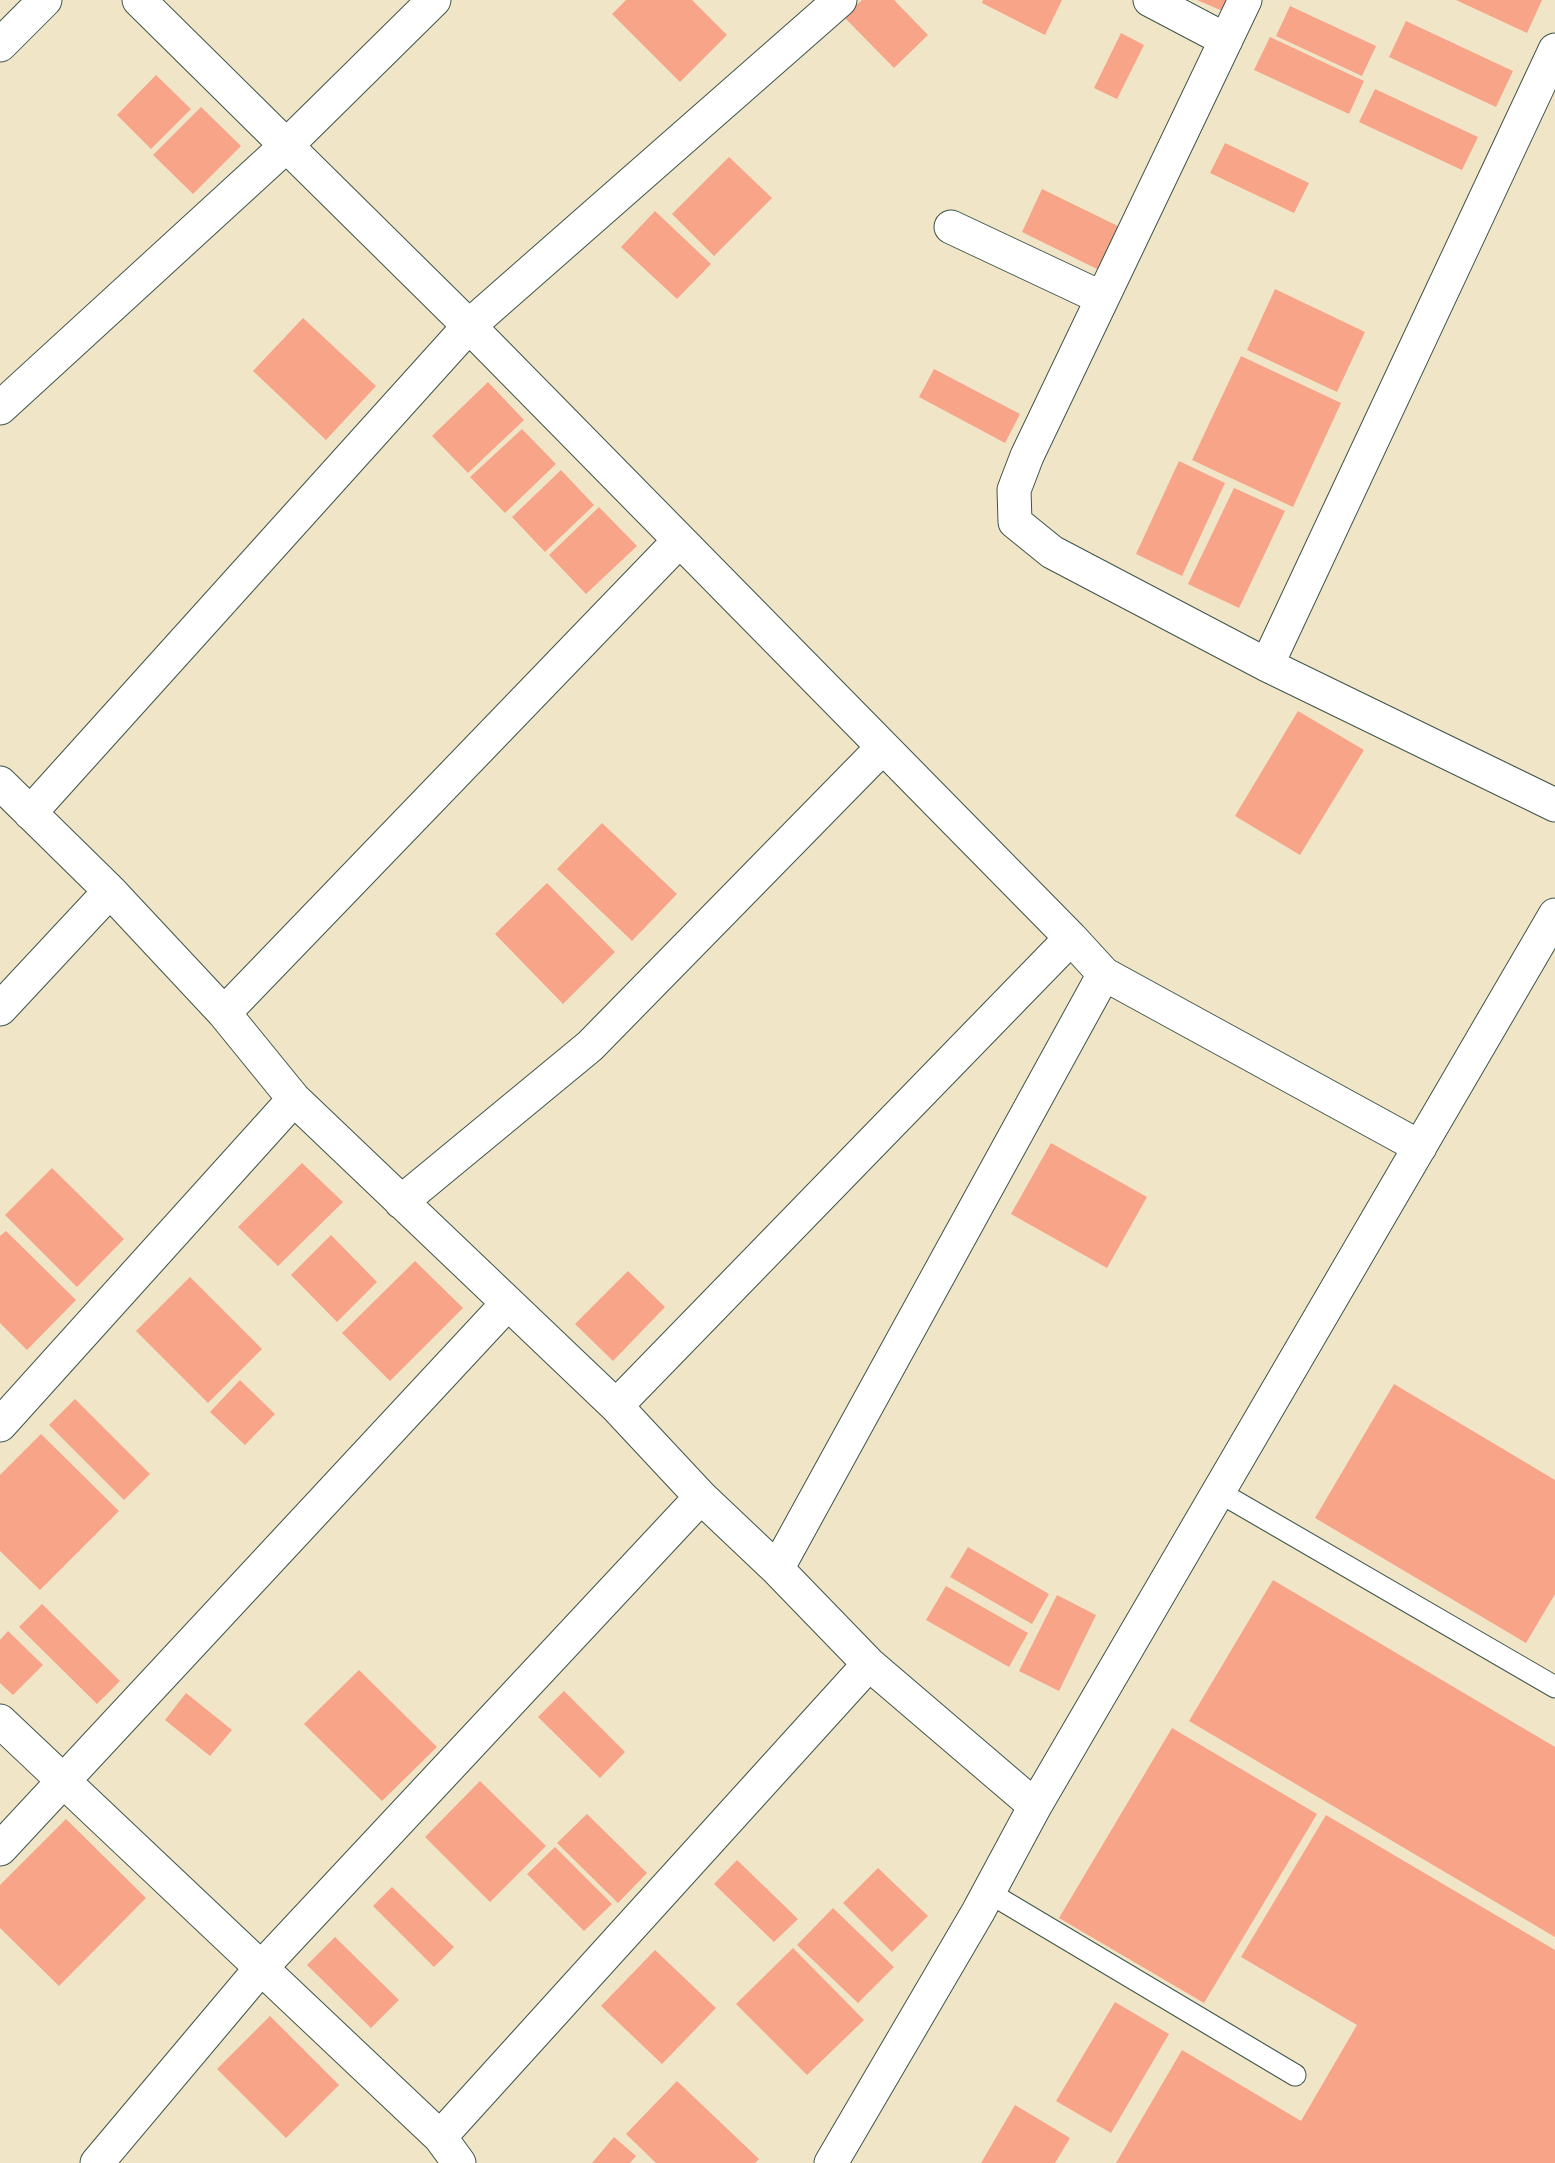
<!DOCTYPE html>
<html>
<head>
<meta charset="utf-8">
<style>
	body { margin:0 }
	canvas { display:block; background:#f1e5c8 }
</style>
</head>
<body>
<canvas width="1555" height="2163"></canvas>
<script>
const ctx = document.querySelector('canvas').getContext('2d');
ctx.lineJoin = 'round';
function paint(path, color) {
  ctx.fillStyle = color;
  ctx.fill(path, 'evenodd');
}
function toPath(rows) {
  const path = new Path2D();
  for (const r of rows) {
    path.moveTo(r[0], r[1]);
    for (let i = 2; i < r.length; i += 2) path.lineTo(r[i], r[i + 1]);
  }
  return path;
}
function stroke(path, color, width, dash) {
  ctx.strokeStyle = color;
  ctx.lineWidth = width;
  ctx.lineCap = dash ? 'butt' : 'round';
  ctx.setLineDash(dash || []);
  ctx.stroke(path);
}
const building = toPath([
	[626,0,692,0,727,35,680,82,612,14],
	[862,0,894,0,928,35,894,68,844,17],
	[983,0,1062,0,1045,35,982,3],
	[1197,0,1230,0,1225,12],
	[1456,0,1542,0,1527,33],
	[1290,6,1376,46,1362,76,1276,36],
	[1406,21,1513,71,1496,107,1389,57],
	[1121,33,1144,45,1117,99,1094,88],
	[1270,37,1364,81,1349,114,1254,70],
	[156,75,191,109,151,149,117,115],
	[1375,89,1478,137,1462,170,1359,122],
	[201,107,241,146,193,194,153,155],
	[1225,143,1309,183,1294,213,1210,173],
	[729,157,772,198,714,256,672,214],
	[1042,189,1122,228,1101,271,1022,232],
	[655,211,711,264,677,299,621,247],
	[1275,289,1365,332,1337,392,1247,350],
	[303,318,376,386,326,440,253,371],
	[1241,356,1341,403,1293,507,1192,460],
	[934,369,1020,414,1005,443,919,397],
	[488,382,524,420,468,473,432,436],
	[522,429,556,464,505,513,470,477],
	[1179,461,1225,483,1182,576,1136,554],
	[561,470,594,505,545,552,512,517],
	[1234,488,1285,511,1239,608,1188,584],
	[599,507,637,546,586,594,549,555],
	[1298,711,1364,750,1300,855,1235,816],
	[602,823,677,894,632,941,557,869],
	[547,883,615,952,563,1004,495,934],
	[1051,1143,1147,1197,1107,1268,1011,1214],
	[302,1163,343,1202,278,1266,238,1227],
	[52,1168,124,1239,77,1287,5,1215],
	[6,1231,76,1300,27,1350,0,1323,0,1236],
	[331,1235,377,1282,337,1322,291,1275],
	[415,1261,463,1308,390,1381,342,1333],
	[628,1271,665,1307,613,1361,575,1324],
	[190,1277,262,1349,208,1403,136,1331],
	[240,1380,275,1414,245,1445,210,1412],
	[1394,1384,1555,1480,1555,1594,1526,1643,1315,1518],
	[75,1399,150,1474,124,1500,49,1425],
	[41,1434,119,1511,40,1590,0,1551,0,1475],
	[968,1547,1049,1594,1032,1624,950,1577],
	[1273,1580,1555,1747,1555,1937,1189,1721],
	[946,1586,1028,1633,1009,1667,926,1620],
	[1057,1595,1096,1615,1059,1691,1019,1671],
	[42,1604,120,1681,97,1704,19,1627],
	[8,1631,43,1665,13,1695,0,1683,0,1640],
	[359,1670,437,1747,382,1801,304,1724],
	[564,1691,625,1752,600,1778,538,1717],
	[186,1693,232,1730,210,1756,165,1720],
	[1172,1728,1317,1814,1204,2003,1059,1918],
	[480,1781,546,1846,490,1902,425,1837],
	[587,1814,647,1873,618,1903,557,1843],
	[1326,1815,1555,1950,1555,2163,1116,2163,1182,2050,1301,2121,1357,2025,1241,1957],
	[66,1819,146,1898,59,1986,0,1928,0,1885],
	[555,1847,612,1904,584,1931,527,1874],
	[737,1860,798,1919,774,1942,714,1884],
	[878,1868,928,1916,892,1952,843,1903],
	[392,1887,454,1947,434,1967,373,1906],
	[833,1908,894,1967,858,2003,797,1945],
	[335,1937,399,2000,371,2028,307,1965],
	[793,1948,864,2020,807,2075,736,2004],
	[655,1950,716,2008,662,2064,601,2006],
	[1115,2002,1169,2034,1111,2133,1056,2101],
	[270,2016,339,2085,286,2138,217,2069],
	[677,2081,759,2159,755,2163,656,2163,626,2134],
	[1015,2105,1070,2138,1055,2163,981,2163],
	[614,2137,636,2156,630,2163,592,2163]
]);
const service = toPath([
	[1219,1492,1555,1687],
	[988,1892,1295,2075]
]);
const minor = toPath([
	[139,0,469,326,1071,938,1104,974,1420,1147],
	[1150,0,1226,40],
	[1245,0,1027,456,1014,490,1015,522,1052,552,1267,665,1555,805],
	[0,45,45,0],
	[951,227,1102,298],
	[0,408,286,146,434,0],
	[1267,665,1555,50],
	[0,783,110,891,224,1013,294,1099,616,1406,701,1497,777,1569,869,1664,1035,1806],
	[30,813,469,326,840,0],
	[0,1009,110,891],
	[224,1013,679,541],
	[401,1202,590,1046,883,747],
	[616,1406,1071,938],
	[0,1425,294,1099],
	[777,1569,1104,974],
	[0,1721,440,2137,459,2163],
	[0,1849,508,1303],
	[440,2137,869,1664],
	[97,2163,261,1968,701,1497],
	[831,2163,978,1912,1035,1806,1555,915]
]);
paint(building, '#f7a489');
stroke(service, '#3e564a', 23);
stroke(minor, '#3e564a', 35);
stroke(service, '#fff', 21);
stroke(minor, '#fff', 33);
</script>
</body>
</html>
